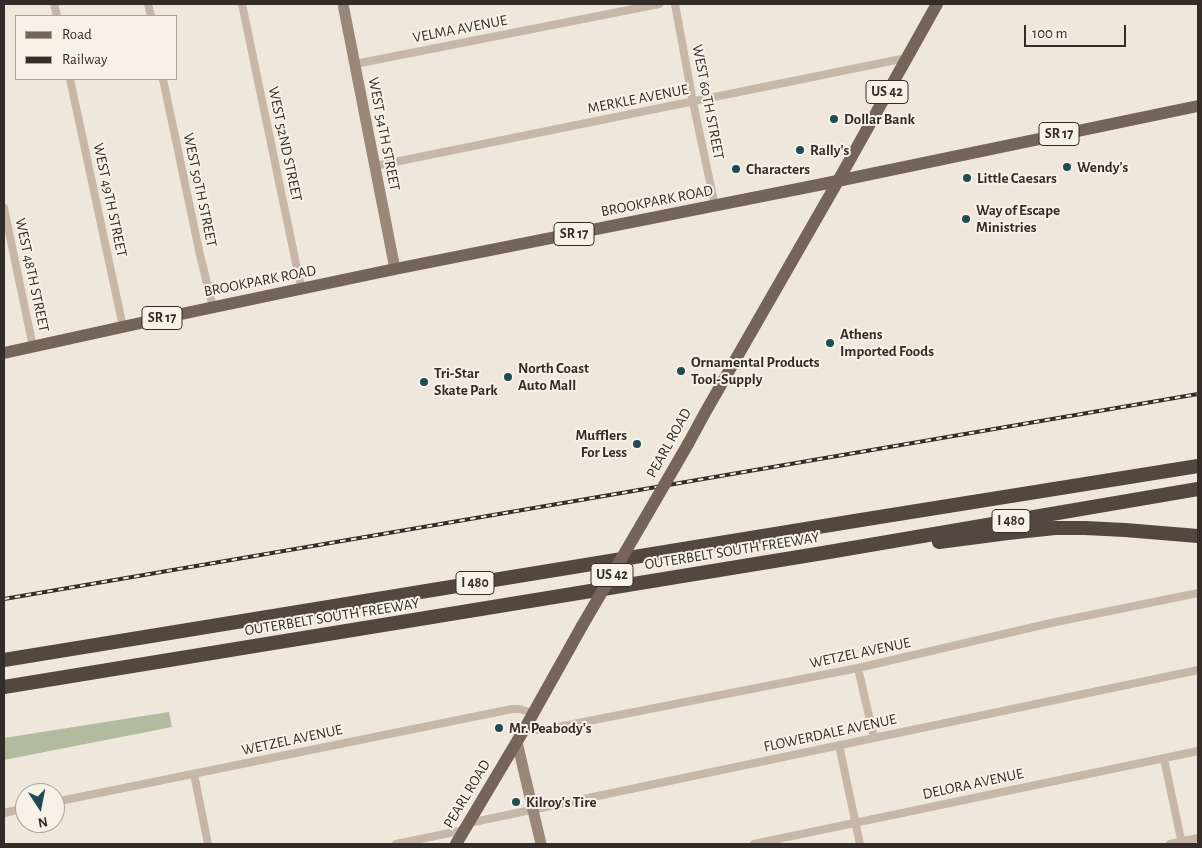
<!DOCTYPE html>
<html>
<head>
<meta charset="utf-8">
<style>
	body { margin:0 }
	#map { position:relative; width:1202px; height:848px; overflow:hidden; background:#efe7db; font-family:"Alegreya Sans",sans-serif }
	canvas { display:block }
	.frame { position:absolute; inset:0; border:5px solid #332c28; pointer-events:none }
	.legend { position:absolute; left:15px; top:15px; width:162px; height:65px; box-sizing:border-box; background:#f7f1e7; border:1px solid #a9a29b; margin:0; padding:6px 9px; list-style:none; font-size:15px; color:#332c28 }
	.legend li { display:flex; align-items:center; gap:10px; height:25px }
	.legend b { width:25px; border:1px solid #a9a29b }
	.north { position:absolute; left:15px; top:783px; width:50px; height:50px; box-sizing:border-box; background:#f7f1e7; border:1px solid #a9a29b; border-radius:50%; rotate:169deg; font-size:14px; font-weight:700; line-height:20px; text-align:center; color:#332c28 }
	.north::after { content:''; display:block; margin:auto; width:18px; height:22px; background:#214b51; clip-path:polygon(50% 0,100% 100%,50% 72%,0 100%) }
	.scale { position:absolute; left:1024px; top:25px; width:102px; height:22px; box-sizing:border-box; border:2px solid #332c28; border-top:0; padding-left:6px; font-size:15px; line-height:18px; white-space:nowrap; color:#332c28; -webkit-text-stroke:4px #f7f1e7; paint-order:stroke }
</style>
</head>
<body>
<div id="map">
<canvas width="1202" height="848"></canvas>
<div class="frame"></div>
<ul class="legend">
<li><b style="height:6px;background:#74645a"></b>Road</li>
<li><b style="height:6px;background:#332c28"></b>Railway</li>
</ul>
<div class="north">N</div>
<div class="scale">100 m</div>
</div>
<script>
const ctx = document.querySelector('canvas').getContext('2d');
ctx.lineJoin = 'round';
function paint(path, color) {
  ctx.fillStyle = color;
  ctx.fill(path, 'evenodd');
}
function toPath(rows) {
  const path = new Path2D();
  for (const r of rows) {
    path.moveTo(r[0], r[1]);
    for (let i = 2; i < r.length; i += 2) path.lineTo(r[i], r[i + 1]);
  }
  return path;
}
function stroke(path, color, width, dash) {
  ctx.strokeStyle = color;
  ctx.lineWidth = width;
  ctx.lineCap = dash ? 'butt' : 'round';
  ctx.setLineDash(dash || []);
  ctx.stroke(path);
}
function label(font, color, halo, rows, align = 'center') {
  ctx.font = font + ' "Alegreya Sans",sans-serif';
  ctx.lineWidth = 4;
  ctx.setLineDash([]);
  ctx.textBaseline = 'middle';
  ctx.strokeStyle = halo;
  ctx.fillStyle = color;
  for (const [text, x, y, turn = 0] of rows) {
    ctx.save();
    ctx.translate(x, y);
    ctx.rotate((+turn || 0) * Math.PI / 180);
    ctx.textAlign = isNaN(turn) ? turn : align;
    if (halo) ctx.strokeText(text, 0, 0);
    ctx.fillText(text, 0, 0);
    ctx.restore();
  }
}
const green = toPath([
	[169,712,172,727,4,760,4,738]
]);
const street = toPath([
	[54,4,57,16],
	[148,4,151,16],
	[242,4,299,278,302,289],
	[675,4,693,102,715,206],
	[355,64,659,4],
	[70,79,123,327],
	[163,79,200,255,213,307],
	[375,166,906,58],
	[4,208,33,347],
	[858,668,874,738],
	[525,728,531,730,543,730,858,668,1051,623,1198,593],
	[839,745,860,844],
	[1164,759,1182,844],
	[194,774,208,844],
	[55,802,512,709,519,709,533,713],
	[4,813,25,808],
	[469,823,1198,670],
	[396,844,464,830],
	[754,844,1198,751],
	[1170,844,1198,838]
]);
const secondary = toPath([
	[343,4,395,269],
	[517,742,541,844]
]);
const primary = toPath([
	[4,353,186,313,395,269,818,185,1198,106],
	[688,444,706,411,838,181,937,4],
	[641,525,655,501],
	[456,844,525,728,582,626]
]);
const highway = toPath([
	[939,542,1008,533,1055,528,1085,528,1125,530,1198,536],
	[4,660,867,519,1198,466],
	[4,687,823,553,1198,489]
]);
const rail = toPath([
	[4,599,1198,394]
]);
const primaryBridge = toPath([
	[655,501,688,444],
	[582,626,641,525]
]);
const markers = [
	[834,119,5,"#214b51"],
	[800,150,5,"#214b51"],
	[1067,167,5,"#214b51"],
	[736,169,5,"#214b51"],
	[967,178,5,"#214b51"],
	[966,219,5,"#214b51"],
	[830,343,5,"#214b51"],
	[681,371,5,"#214b51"],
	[508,377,5,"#214b51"],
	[424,382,5,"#214b51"],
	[637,444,5,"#214b51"],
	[499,728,5,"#214b51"],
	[516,802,5,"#214b51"]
];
const shields = [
	[887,92,42],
	[1059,134,40],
	[574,234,40],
	[162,318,40],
	[1011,521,38],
	[612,575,42],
	[475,583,38]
];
const shieldNames = [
	["US 42",887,92],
	["SR 17",1059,134],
	["SR 17",574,234],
	["SR 17",162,318],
	["I 480",1011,521],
	["US 42",612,575],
	["I 480",475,583]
];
const streetNames = [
	["VELMA AVENUE",460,29,-11],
	["MERKLE AVENUE",638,99,-11],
	["WEST 60TH STREET",708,102,79],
	["WEST 54TH STREET",384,134,79],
	["WEST 52ND STREET",285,144,78],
	["WEST 50TH STREET",200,190,78],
	["WEST 49TH STREET",110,200,78],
	["BROOKPARK ROAD",657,201,-11],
	["WEST 48TH STREET",32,275,78],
	["BROOKPARK ROAD",260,281,-11],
	["PEARL ROAD",669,443,-61],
	["OUTERBELT SOUTH FREEWAY",732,551,-9],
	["OUTERBELT SOUTH FREEWAY",332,617,-9],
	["WETZEL AVENUE",860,653,-12],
	["FLOWERDALE AVENUE",830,733,-12],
	["WETZEL AVENUE",292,740,-12],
	["DELORA AVENUE",973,784,-12],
	["PEARL ROAD",467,794,-59]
];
const poiNames = [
	["Dollar Bank",844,119],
	["Rally's",810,150],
	["Wendy's",1077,167],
	["Characters",746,169],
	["Little Caesars",977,178],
	["Way of Escape",976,210],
	["Ministries",976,227],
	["Athens",840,334],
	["Imported Foods",840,351],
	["Ornamental Products",691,362],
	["Tool-Supply",691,379],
	["North Coast",518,368],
	["Auto Mall",518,385],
	["Tri-Star",434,373],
	["Skate Park",434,390],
	["Mufflers",627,435,"right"],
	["For Less",627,452,"right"],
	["Mr. Peabody's",509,728],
	["Kilroy's Tire",526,802]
];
paint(green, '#b0bc9d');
stroke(street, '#c6b7a8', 8);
stroke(secondary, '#99877a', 11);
stroke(primary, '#74645a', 12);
stroke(highway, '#54473f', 14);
stroke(rail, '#332c28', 4);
stroke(rail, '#f7f1e7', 2, [5.5]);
stroke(primaryBridge, '#74645a', 12);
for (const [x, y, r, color] of markers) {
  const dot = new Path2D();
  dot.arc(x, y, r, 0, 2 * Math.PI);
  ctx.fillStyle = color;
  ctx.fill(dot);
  stroke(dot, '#f7f1e7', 2);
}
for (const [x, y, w] of shields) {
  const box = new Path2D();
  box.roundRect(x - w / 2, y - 11.5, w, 23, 4);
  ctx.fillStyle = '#f7f1e7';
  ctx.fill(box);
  stroke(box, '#332c28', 1);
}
label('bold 14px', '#332c28', null, shieldNames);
label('15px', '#332c28', '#f7f1e7', streetNames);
label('bold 15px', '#332c28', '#f7f1e7', poiNames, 'left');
</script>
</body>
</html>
